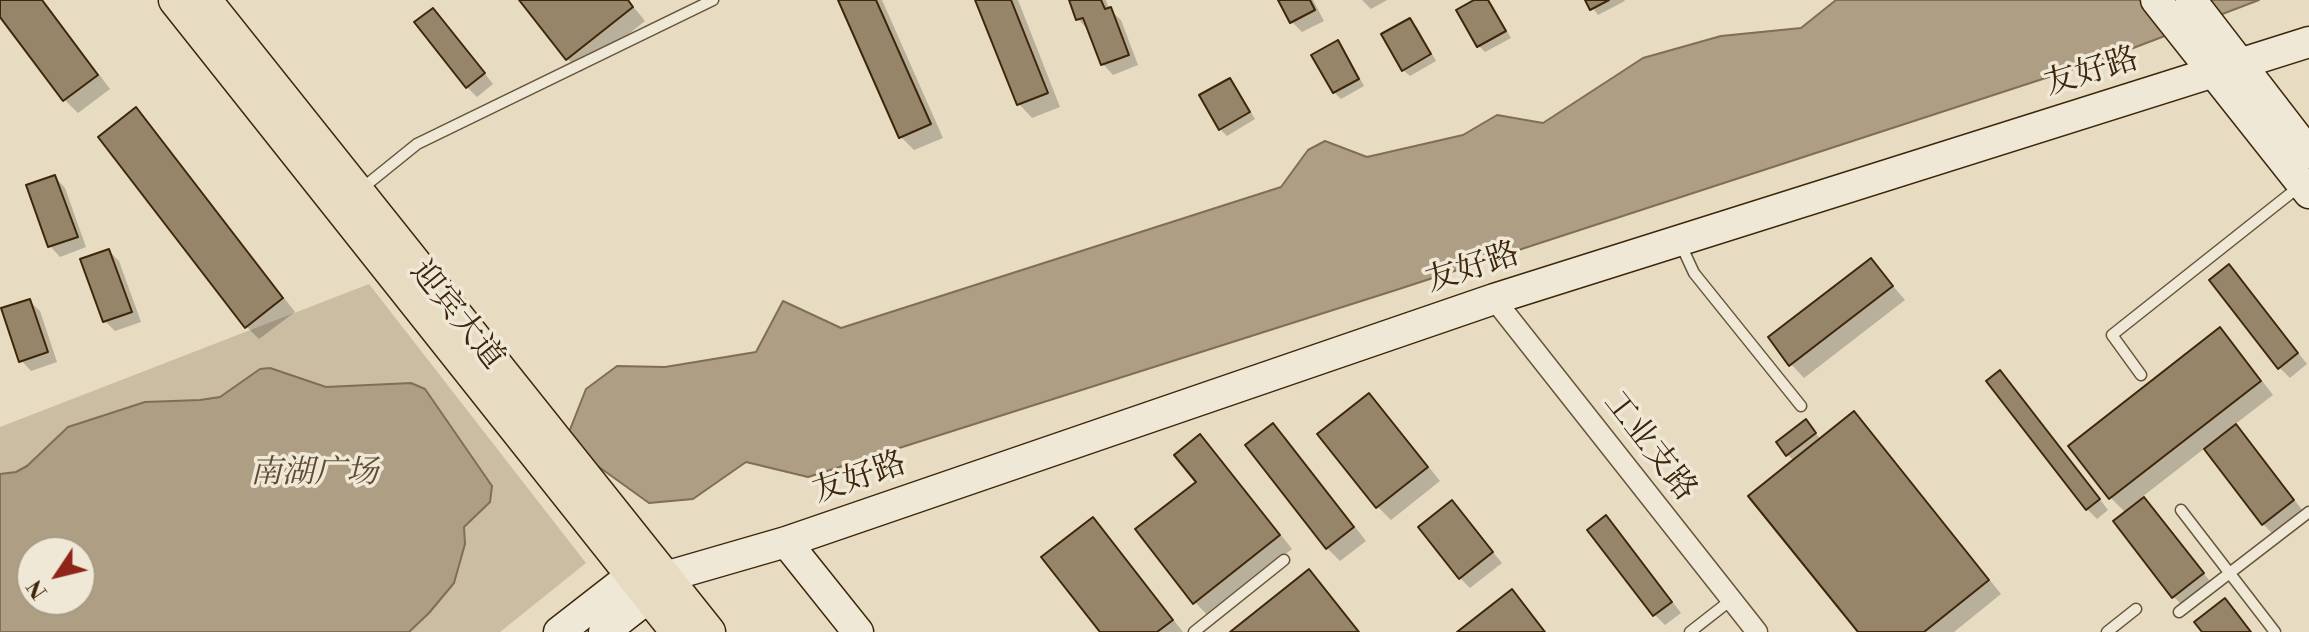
<!DOCTYPE html>
<html>
<head>
<meta charset="utf-8">
<style>
	body { margin:0 }
	#map { position:relative; width:2309px; height:632px; overflow:hidden; background:#e7dcc1; font-family:"Libre Bodoni",serif }
	canvas { display:block }
	.north { position:absolute; left:16px; top:536px; width:80px; height:80px; box-sizing:border-box; background:#efe8d7; border:2px solid #a89a85; border-radius:50%; rotate:235deg; font-size:22px; font-weight:700; line-height:32px; text-align:center; color:#3e260a }
	.north::after { content:''; display:block; margin:auto; width:28px; height:36px; background:#8f2418; clip-path:polygon(50% 0,100% 100%,50% 72%,0 100%) }
</style>
</head>
<body>
<div id="map">
<canvas width="2309" height="632"></canvas>
<div class="north">N</div>
</div>
<script>
const ctx = document.querySelector('canvas').getContext('2d');
ctx.lineJoin = 'round';
function paint(path, color) {
  ctx.fillStyle = color;
  ctx.fill(path, 'evenodd');
}
function toPath(rows) {
  const path = new Path2D();
  for (const r of rows) {
    path.moveTo(r[0], r[1]);
    for (let i = 2; i < r.length; i += 2) path.lineTo(r[i], r[i + 1]);
  }
  return path;
}
function stroke(path, color, width, dash) {
  ctx.strokeStyle = color;
  ctx.lineWidth = width;
  ctx.lineCap = dash ? 'butt' : 'round';
  ctx.setLineDash(dash || []);
  ctx.stroke(path);
}
function label(font, color, halo, rows, align = 'center') {
  ctx.font = font + ' "Libre Bodoni","Noto Serif SC",serif';
  ctx.lineWidth = 7;
  ctx.setLineDash([]);
  ctx.textBaseline = 'middle';
  ctx.strokeStyle = halo;
  ctx.fillStyle = color;
  for (const [text, x, y, turn = 0] of rows) {
    ctx.save();
    ctx.translate(x, y);
    ctx.rotate((+turn || 0) * Math.PI / 180);
    ctx.textAlign = isNaN(turn) ? turn : align;
    if (halo) ctx.strokeText(text, 0, 0);
    ctx.fillText(text, 0, 0);
    ctx.restore();
  }
}
const green = toPath([
	[369,284,586,563,500,632,0,632,0,427],
	[32,552,80,552,80,600,32,600]
]);
const water = toPath([
	[1836,0,2259,0,2107,58,1396,290,808,477,746,462,693,499,649,503,592,462,569,432,586,389,617,366,665,367,756,352,783,301,841,328,1281,187,1308,150,1325,141,1367,157,1463,135,1497,115,1543,123,1643,58,1721,36,1801,28,1836,0],
	[270,368,326,387,411,383,425,389,492,486,490,502,464,527,465,544,454,583,429,613,409,632,0,632,0,474,16,472,27,466,68,427,145,402,200,400,220,397,260,369,270,368],
	[80,552,80,600,32,600,32,552,80,552]
]);
const shadow = toPath([
	[0,0,43,0,110,89,78,113,65,100,0,14],
	[521,0,628,0,645,21,581,72,568,59],
	[841,0,882,0,943,138,914,150,901,137],
	[978,0,1018,0,1060,107,1032,118,1019,104],
	[1071,0,1106,0,1109,9,1121,20,1138,65,1113,75,1103,64,1088,30,1078,19],
	[1280,0,1313,0,1324,21,1302,32,1292,22],
	[1362,0,1387,0,1371,9],
	[1478,0,1488,0,1491,3,1511,38,1485,52,1479,46],
	[1587,0,1624,0,1625,1,1598,15],
	[443,20,493,84,477,97,467,87],
	[1410,20,1417,27,1436,61,1410,76,1403,70],
	[1337,42,1344,49,1364,86,1341,99,1334,92],
	[1230,80,1236,87,1255,119,1227,136,1220,129],
	[136,110,149,123,295,312,259,339,246,326],
	[55,177,65,188,86,247,60,257,50,246,29,187],
	[109,251,119,261,141,322,115,331,105,321],
	[1871,260,1905,300,1804,378,1791,364],
	[2239,277,2307,364,2290,378,2280,368],
	[29,301,40,311,57,362,31,371,21,360],
	[2220,330,2233,343,2273,395,2234,425,2245,437,2303,511,2273,534,2263,524,2205,448,2142,497,2154,509,2212,584,2184,607,2174,597,2126,513,2111,498,2071,446],
	[2010,382,2108,510,2097,519,2087,509],
	[1369,395,1382,408,1440,481,1391,520,1378,507,1320,434],
	[1273,426,1287,439,1366,541,1340,561,1327,548],
	[1867,427,2001,594,1954,632,1860,632,1794,461,1787,454,1812,428,1821,440],
	[1200,436,1213,450,1292,549,1208,616,1195,602],
	[1452,503,1502,563,1470,588,1460,578],
	[1606,517,1616,527,1681,613,1665,625,1655,615,1590,530],
	[1093,520,1106,533,1183,632,1102,632]
]);
const building = toPath([
	[0,0,42,0,98,75,63,101,0,17,0,0],
	[519,0,628,0,633,7,566,60,519,0],
	[838,0,876,0,931,124,899,138,838,0],
	[975,0,1011,0,1048,93,1017,105,975,0],
	[1069,0,1101,0,1105,9,1111,7,1129,55,1101,65,1083,18,1076,20,1069,0],
	[1278,0,1310,0,1315,10,1290,23,1278,0],
	[1474,0,1488,0,1506,31,1477,47,1456,10,1474,0],
	[1585,0,1609,0,1590,10,1585,0],
	[433,8,485,73,466,88,414,22,433,8],
	[1410,18,1431,54,1402,71,1381,34,1410,18],
	[1338,40,1359,79,1333,93,1311,55,1338,40],
	[1230,78,1250,112,1219,130,1199,95,1230,78],
	[136,107,283,298,245,328,98,137,136,107],
	[55,175,78,237,48,247,26,185,55,175],
	[109,249,132,312,103,322,80,259,109,249],
	[1871,258,1893,286,1789,366,1768,337,1871,258],
	[2229,264,2298,353,2278,369,2209,280,2229,264],
	[30,299,48,352,19,362,1,308,30,299],
	[2220,327,2261,381,2109,499,2068,446,2220,327],
	[2000,370,2100,499,2086,510,1986,381,2000,370],
	[1369,393,1428,467,1376,508,1317,434,1369,393],
	[1854,411,1989,580,1924,632,1858,632,1748,496,1854,411],
	[1806,419,1816,433,1786,456,1776,442,1806,419],
	[1273,423,1354,527,1326,549,1245,445,1273,423],
	[2236,424,2294,500,2262,525,2204,449,2236,424],
	[1200,434,1280,535,1193,604,1135,529,1196,482,1174,455,1200,434],
	[2144,497,2204,573,2172,598,2113,521,2144,497],
	[1452,500,1493,552,1459,579,1418,527,1452,500],
	[1606,515,1672,602,1653,616,1587,530,1606,515],
	[1093,517,1173,620,1157,632,1100,632,1041,557,1093,517],
	[1309,569,1359,632,1230,632,1309,569],
	[1512,589,1545,632,1457,632,1512,589],
	[2225,598,2251,632,2202,632,2194,622,2225,598]
]);
const lane = toPath([
	[360,190,417,144,713,0],
	[1681,245,1694,273,1801,406],
	[2141,375,2112,335,2300,186],
	[2181,510,2275,632],
	[2179,612,2309,512],
	[1194,632,1284,560],
	[1690,632,1731,600],
	[2107,632,2136,609]
]);
const street = toPath([
	[1494,299,1757,632]
]);
const secondary = toPath([
	[2156,0,2309,193],
	[2191,0,2309,153],
	[786,542,858,632],
	[559,632,631,576,665,577,786,542,1494,299,2309,42],
	[604,632,649,597,664,578]
]);
const primary = toPath([
	[175,0,677,632],
	[205,0,709,632]
]);
const streetNames = [
	["友好路",2092,73,-17],
	["友好路",1473,269,-18],
	["迎宾大道",456,316,51],
	["工业支路",1649,447,52],
	["友好路",860,479,-19]
];
const parkNames = [
	["南湖广场",314,474]
];
paint(green, '#cabda2');
paint(water, '#ae9e83');
stroke(water, '#816e53', 2);
paint(shadow, '#0003');
paint(building, '#968569');
stroke(building, '#3e260a', 2);
stroke(lane, '#685438', 13);
stroke(street, '#685438', 23);
stroke(secondary, '#3e260a', 33);
stroke(primary, '#3e260a', 35);
stroke(lane, '#efe8d7', 10);
stroke(street, '#efe8d7', 20);
stroke(secondary, '#efe8d7', 30);
stroke(primary, '#e7dcc1', 32);
label('32px', '#3e260a', '#efe8d7', streetNames);
label('italic 32px', '#614c30', '#efe8d7', parkNames);
</script>
</body>
</html>
